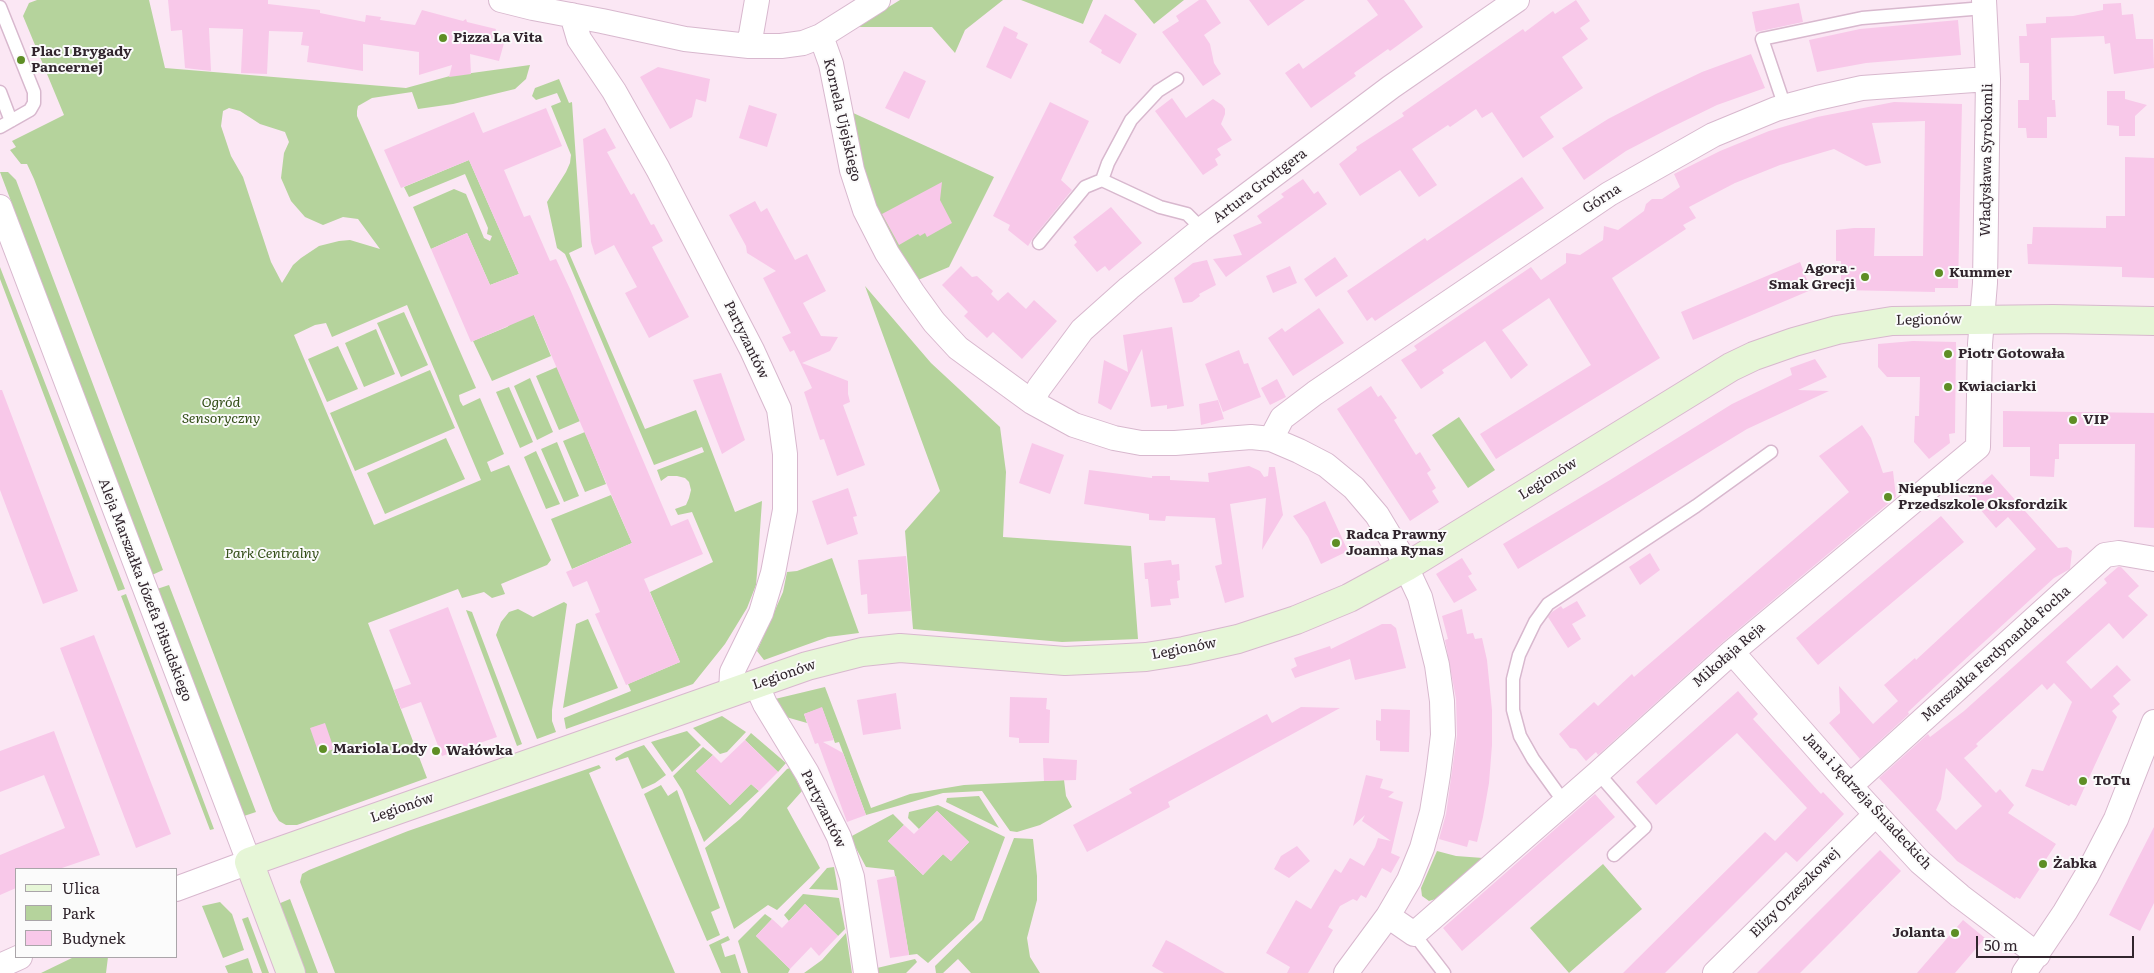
<!DOCTYPE html>
<html>
<head>
<meta charset="utf-8">
<style>
	body { margin:0 }
	#map { position:relative; width:2154px; height:973px; overflow:hidden; background:#fbe7f4; font-family:Literata,serif }
	canvas { display:block }
	.legend { position:absolute; left:15px; top:868px; width:162px; height:90px; box-sizing:border-box; background:#fbfbfb; border:1px solid #aaa5a9; margin:0; padding:6px 9px; list-style:none; font-size:15px; color:#31252d }
	.legend li { display:flex; align-items:center; gap:10px; height:25px }
	.legend b { width:25px; border:1px solid #aaa5a9 }
	.scale { position:absolute; left:1976px; top:936px; width:158px; height:22px; box-sizing:border-box; border:2px solid #31252d; border-top:0; padding-left:6px; font-size:15px; line-height:18px; white-space:nowrap; color:#31252d; -webkit-text-stroke:4px #fbfbfb; paint-order:stroke }
</style>
</head>
<body>
<div id="map">
<canvas width="2154" height="973"></canvas>
<ul class="legend">
<li><b style="height:6px;background:#e6f6d7"></b>Ulica</li>
<li><b style="height:14px;background:#b5d39c"></b>Park</li>
<li><b style="height:14px;background:#f8c8e9"></b>Budynek</li>
</ul>
<div class="scale">50 m</div>
</div>
<script>
const ctx = document.querySelector('canvas').getContext('2d');
ctx.lineJoin = 'round';
function paint(path, color) {
  ctx.fillStyle = color;
  ctx.fill(path, 'evenodd');
}
function toPath(rows) {
  const path = new Path2D();
  for (const r of rows) {
    path.moveTo(r[0], r[1]);
    for (let i = 2; i < r.length; i += 2) path.lineTo(r[i], r[i + 1]);
  }
  return path;
}
function stroke(path, color, width, dash) {
  ctx.strokeStyle = color;
  ctx.lineWidth = width;
  ctx.lineCap = dash ? 'butt' : 'round';
  ctx.setLineDash(dash || []);
  ctx.stroke(path);
}
function label(font, color, halo, rows, align = 'center') {
  ctx.font = font + ' Literata,serif';
  ctx.lineWidth = 4;
  ctx.setLineDash([]);
  ctx.textBaseline = 'middle';
  ctx.strokeStyle = halo;
  ctx.fillStyle = color;
  for (const [text, x, y, turn = 0] of rows) {
    ctx.save();
    ctx.translate(x, y);
    ctx.rotate((+turn || 0) * Math.PI / 180);
    ctx.textAlign = isNaN(turn) ? turn : align;
    if (halo) ctx.strokeText(text, 0, 0);
    ctx.fillText(text, 0, 0);
    ctx.restore();
  }
}
const green = toPath([
	[37,0,149,0,165,68,406,88,450,76,530,65,526,79,515,89,453,104,418,109,412,92,372,98,358,106,357,111,357,116,476,388,459,395,460,401,463,406,480,398,504,454,487,462,491,472,509,465,551,560,547,565,501,584,505,594,492,598,484,592,462,598,458,589,368,623,427,778,297,825,286,825,279,821,273,811,34,179,27,164,21,164,10,150,16,147,12,141,64,115,23,16,29,3],
	[229,108,240,111,260,124,285,132,289,142,284,153,281,178,291,201,305,217,323,225,343,217,358,219,380,249,350,240,339,241,319,246,301,258,293,265,282,283,271,262,243,177,231,156,221,126,223,111],
	[407,305,481,480,374,525,294,335,315,325,326,323,332,337],
	[900,0,1003,0,965,30,955,53,932,27,856,27],
	[1021,0,1093,0,1083,24],
	[1134,0,1184,0,1154,24],
	[559,79,569,103,572,102,582,247,569,253,645,429,696,410,735,512,762,501,757,573,756,585,747,608,725,644,693,684,566,729,564,718,631,691,628,684,680,662,650,592,713,562,692,512,678,515,675,509,686,505,689,498,691,490,689,482,685,478,677,476,668,476,661,481,657,470,704,452,702,447,654,465,565,254,557,248,547,202,566,172,570,163,571,155,551,106,561,102,557,93,536,100,532,96,535,88],
	[851,112,994,177,949,267,918,280,892,238,876,207,861,161],
	[469,160,519,274,490,285,467,233,431,249,413,207,454,189,466,194,484,238,490,241,492,236,487,234,488,228,465,174,409,197,404,187],
	[0,172,8,172,16,180,163,570,152,575],
	[0,267,125,589,118,591,0,279],
	[865,286,931,363,1000,427,1006,472,1003,537,1131,546,1138,639,1062,642,913,629,905,531,940,491],
	[531,308,551,356,492,381,473,341,507,327],
	[404,312,428,365,401,377,377,323],
	[376,329,395,374,364,387,345,343],
	[338,346,358,389,327,402,308,359],
	[557,367,580,421,559,430,536,376],
	[430,370,455,428,355,471,330,413],
	[530,378,553,432,537,440,514,386],
	[509,387,533,442,520,448,496,392],
	[1459,417,1495,470,1468,488,1432,435],
	[585,432,606,484,585,492,563,441],
	[446,438,465,479,385,514,367,473],
	[557,442,579,496,564,502,541,449],
	[536,451,560,504,546,509,524,457],
	[611,495,632,543,572,569,551,519],
	[832,558,859,633,828,637,764,660,757,651,783,592,787,572,797,571],
	[169,585,256,812,244,816,157,589],
	[126,594,214,829,210,830,121,596],
	[564,602,567,604,552,710,552,721,556,732,537,739,496,635,501,622,509,612,518,609,533,617],
	[466,610,472,612,522,744,517,746],
	[588,619,618,688,563,708,576,624],
	[825,687,871,808,910,794,964,785,1064,780,1066,796,1072,807,1040,825,1017,832,1010,831,982,791,943,793,866,815,839,742,835,743,822,708,804,714,807,723,786,717,775,699],
	[722,716,746,732,727,752,720,754,693,728],
	[687,731,701,745,672,772,651,742],
	[751,733,786,763,778,772,745,740],
	[644,745,666,775,655,783,642,789,628,757,616,761,615,758,625,752],
	[703,747,713,755,696,771,730,805,751,784,759,791,704,842,682,790,673,776],
	[599,765,601,768,589,773,675,973,335,973,300,882,302,874,309,870,408,831],
	[790,768,802,791,787,808,820,868,777,910,768,905,734,929,705,848,740,819,787,769],
	[661,785,668,796,677,790,720,908,711,912,720,935,707,941,644,794],
	[979,796,999,828,946,802,947,798],
	[938,805,1005,837,974,920,928,963,917,954,909,955,894,870,866,867,850,837,893,814,904,825,888,841,923,875,943,854,951,861,969,842,937,811,919,829,908,818,909,812],
	[1014,838,1033,839,1037,876,1037,900,1027,938,1030,957,1040,973,971,973,958,959,943,973,936,973,935,966,982,920],
	[1437,851,1456,856,1483,858,1439,898,1429,901,1422,896,1421,888],
	[1603,864,1642,909,1569,973,1530,928],
	[834,867,838,890,809,889,827,868],
	[803,894,839,898,845,929,838,936,805,904,789,921,784,915],
	[290,899,318,973,304,973,278,904],
	[220,902,232,914,244,950,223,958,202,906],
	[765,914,772,919,756,936,790,969,788,973,748,973,738,941],
	[248,917,269,973,262,973,242,919],
	[846,933,852,973,804,973,822,960],
	[728,936,730,940,721,944,725,957,735,954,741,973,721,973,709,945],
	[74,957,108,957,106,973,41,973],
	[248,958,253,973,228,973,225,966],
	[915,959,917,962,906,973,876,973,877,968]
]);
const building = toPath([
	[168,0,268,0,268,4,320,10,320,13,365,22,366,15,381,17,380,20,415,25,422,10,463,21,466,19,467,22,496,29,493,40,504,43,499,61,470,54,471,74,449,77,452,65,419,75,419,52,363,44,363,71,307,62,309,46,301,45,303,32,269,31,267,74,241,73,243,29,209,28,211,71,185,68,182,30,171,31],
	[1199,0,1206,0,1221,23,1204,35,1210,44,1214,63,1221,74,1203,86,1162,32,1179,21,1176,16],
	[1249,0,1305,0,1268,26],
	[1367,0,1404,0,1423,27,1390,51,1388,49,1354,73,1356,76,1311,108,1285,73,1299,63,1303,69,1378,15],
	[1576,0,1590,21,1580,28,1588,39,1562,57,1583,88,1540,117,1554,137,1523,158,1492,112,1482,118,1476,109,1450,127,1448,125,1412,149,1437,185,1419,197,1400,170,1360,196,1339,164,1357,150,1356,147,1404,116,1402,113,1523,29,1525,32,1553,11,1555,14],
	[1799,3,1803,22,1756,32,1752,12],
	[2121,3,2122,15,2133,14,2136,39,2153,39,2154,68,2114,74,2110,43,2105,44,2104,36,2051,38,2052,100,2055,100,2056,117,2047,117,2047,138,2027,138,2026,128,2018,128,2018,100,2029,100,2029,63,2020,63,2019,36,2027,36,2026,24,2046,23,2046,17,2073,16,2103,10,2103,4],
	[1105,14,1137,34,1120,64,1101,53,1102,50,1089,42],
	[1958,20,1961,55,1866,63,1817,72,1809,40,1860,29],
	[1004,26,1018,33,1016,38,1028,44,1011,79,986,67],
	[1751,54,1765,88,1717,105,1672,127,1626,151,1584,180,1562,148,1608,119,1656,94,1702,72],
	[658,67,710,79,706,102,696,99,692,117,670,129,640,77],
	[904,71,926,81,909,119,885,108],
	[2107,91,2125,91,2125,99,2147,105,2135,116,2135,136,2119,136,2119,126,2107,125],
	[1172,98,1186,118,1213,99,1222,105,1225,109,1225,114,1221,124,1232,140,1217,149,1221,155,1215,159,1218,165,1203,175,1155,111],
	[1050,102,1089,121,1061,180,1072,190,1033,238,1028,246,1008,230,1010,225,993,216],
	[1894,102,1962,104,1958,288,1935,288,1935,292,1841,290,1841,261,1836,261,1836,230,1854,228,1875,228,1874,256,1923,256,1925,121,1872,123,1881,163,1866,166,1834,149,1780,165,1735,183,1689,207,1696,218,1683,225,1686,229,1612,278,1660,358,1496,459,1480,434,1591,365,1549,298,1502,330,1528,365,1511,379,1485,341,1442,370,1444,373,1421,389,1401,360,1417,350,1414,346,1531,267,1541,280,1566,263,1566,253,1580,255,1603,240,1604,226,1618,230,1644,211,1646,204,1652,199,1662,199,1680,187,1674,174,1720,151,1769,131,1817,117],
	[749,105,777,114,767,147,739,138],
	[546,108,562,146,504,170,524,217,530,215,550,261,556,259,570,289,671,526,688,519,703,554,644,579,680,662,626,685,595,614,600,612,587,581,573,587,566,572,632,543,534,315,471,342,431,249,467,233,490,285,519,274,469,160,401,188,384,150,474,112,483,133],
	[605,128,616,148,607,152,631,195,634,193,651,225,654,224,663,241,652,247,689,317,649,338,625,293,637,287,614,245,595,255,591,242,583,139],
	[2125,157,2154,158,2154,278,2122,277,2122,267,2028,264,2027,244,2032,244,2033,227,2106,228,2106,216,2125,216],
	[1522,177,1544,208,1375,321,1372,317,1367,321,1347,291,1425,238,1427,241],
	[1303,179,1314,194,1318,191,1327,204,1226,277,1213,259,1242,255,1233,235,1262,223,1257,216,1284,197,1281,194],
	[942,182,940,200,952,223,927,237,925,233,920,236,918,234,899,245,882,214],
	[755,201,761,212,767,208,795,260,807,254,826,291,803,303,821,336,838,337,830,351,802,363,848,381,848,394,850,402,843,405,865,465,837,476,824,439,820,440,804,392,812,388,794,350,790,352,782,337,791,333,763,278,776,271,747,253,746,246,729,215],
	[1111,207,1142,243,1109,271,1105,266,1097,272,1074,245,1077,242,1073,237],
	[1335,257,1348,276,1316,297,1304,279],
	[1207,260,1216,285,1199,294,1200,296,1192,302,1183,303,1174,278,1193,263],
	[1800,262,1811,290,1693,340,1681,312],
	[961,266,972,277,977,276,993,291,991,294,998,301,1008,292,1026,309,1034,300,1057,321,1022,359,993,332,987,338,964,316,968,312,942,285],
	[1290,266,1297,283,1273,293,1266,276],
	[1319,308,1344,343,1293,376,1268,338,1282,328,1285,332],
	[1172,327,1184,406,1167,409,1167,405,1151,407,1142,349,1111,410,1098,403,1104,360,1128,372,1123,335],
	[1913,341,1956,342,1955,433,1949,434,1950,443,1929,459,1914,442,1915,416,1919,416,1920,377,1887,377,1878,367,1878,344],
	[1239,350,1244,364,1248,363,1261,397,1223,412,1205,364],
	[1815,359,1827,377,1798,390,1829,391,1747,429,1518,569,1503,544,1610,480,1732,404,1792,375,1790,368],
	[721,373,745,440,722,454,693,380],
	[1277,379,1286,397,1270,405,1261,388],
	[1371,386,1378,397,1381,395,1397,418,1394,420,1416,455,1420,452,1431,470,1427,473,1436,488,1432,491,1439,502,1410,521,1337,409],
	[0,390,2,390,78,591,43,604,0,490],
	[1218,400,1224,419,1201,425,1199,404],
	[2003,411,2154,413,2154,528,2134,527,2135,444,2059,444,2059,459,2055,459,2054,477,2030,476,2030,447,2003,447],
	[1862,425,1871,438,1883,473,1893,471,1896,497,1723,642,1598,755,1596,752,1586,761,1576,749,1570,748,1559,734,1594,702,1598,706,1632,674,1634,677,1849,492,1819,456],
	[1032,443,1064,455,1050,494,1019,483],
	[1249,466,1260,471,1264,477,1268,476,1269,467,1275,467,1283,515,1262,550,1266,498,1230,504,1244,597,1225,603,1215,566,1222,564,1215,518,1166,516,1165,521,1149,520,1149,514,1084,504,1089,470,1152,478,1152,476,1170,476,1170,480,1209,482,1208,473],
	[1992,474,2058,548,2067,547,2072,551,2070,569,2054,578,1938,684,1908,712,1909,714,1860,759,1829,723,1840,713,1839,686,1873,724,1898,701,1884,685,1915,658,1916,660,2036,549,2008,517,1996,528,1968,495],
	[848,488,857,516,853,517,858,534,827,545,812,501],
	[1325,501,1348,551,1321,564,1308,537,1293,516],
	[1941,516,1964,542,1818,665,1796,638],
	[1650,553,1660,570,1640,585,1629,567],
	[906,556,911,611,868,614,867,594,861,595,858,560],
	[1462,558,1472,574,1468,576,1477,590,1454,603,1436,574],
	[1171,560,1172,565,1179,564,1180,580,1177,581,1179,598,1170,599,1171,605,1151,607,1148,579,1145,579,1144,563],
	[2118,567,2121,567,2139,586,2128,596,2148,615,2123,639,2109,623,2066,662,2091,689,2117,665,2131,680,2113,696,2120,704,2112,711,2117,717,2076,806,2071,804,2069,806,2025,786,2032,769,2043,771,2072,702,2054,683,2047,690,2042,684,1976,744,1978,746,1964,758,1996,793,2000,789,2014,805,2008,813,2056,844,2020,899,2016,897,2015,899,1957,861,1879,778,1928,734,1930,737,1964,711,2107,583,2104,579],
	[1946,768,1982,806,1956,830,1936,810,1941,799],
	[1577,601,1586,616,1572,624,1581,639,1568,648,1548,617,1552,612,1561,606,1563,609],
	[448,607,497,737,442,756,421,702,401,709,394,690,411,684,389,630],
	[1462,609,1467,634,1473,633,1475,639,1482,638,1487,660,1492,710,1492,745,1489,783,1483,817,1477,842,1469,840,1467,847,1439,839,1446,814,1457,735,1456,699,1445,640,1448,639,1442,616],
	[1382,624,1391,624,1396,628,1406,668,1355,680,1350,659,1295,678,1291,669,1297,666,1294,658,1330,646,1331,649],
	[94,635,171,834,136,848,60,648],
	[1738,691,1758,714,1753,719,1821,794,1823,792,1844,814,1797,862,1786,852,1665,973,1623,973,1765,832,1775,841,1807,808,1737,733,1656,805,1636,782],
	[896,693,901,729,863,735,857,700],
	[1010,697,1047,698,1046,709,1050,710,1049,743,1019,743,1019,738,1009,737],
	[822,707,834,740,823,742,843,753,866,815,847,822,818,743,815,744,804,714],
	[1301,707,1340,708,1168,802,1170,807,1087,852,1073,825,1132,793,1129,789,1267,714,1272,723],
	[1381,709,1410,710,1409,752,1380,751,1380,741,1376,740,1376,720,1381,721],
	[325,723,334,749,319,754,310,728],
	[54,731,100,855,59,869,16,869,16,888,0,895,0,855,65,828,44,775,0,792,0,751],
	[745,740,778,772,759,791,751,784,730,805,696,771,713,755,721,763],
	[1043,758,1077,760,1076,780,1044,781],
	[1366,775,1383,779,1380,788,1394,792,1388,797,1403,802,1391,853,1400,857,1391,873,1382,868,1366,898,1361,895,1357,901,1353,899,1340,906,1328,927,1333,930,1308,973,1287,973,1290,967,1266,953,1296,900,1311,909,1335,869,1341,873,1350,858,1364,866,1375,847,1378,838,1391,841,1362,821,1365,815,1353,826],
	[1595,794,1615,817,1462,951,1443,928],
	[937,811,969,842,951,861,943,854,923,875,888,841,904,825,914,834],
	[2154,827,2154,903,2140,931,2109,915],
	[1297,846,1310,861,1289,878,1274,869,1281,856],
	[1880,850,1901,871,1847,926,1800,973,1757,973],
	[896,876,909,955,890,958,877,880],
	[805,904,838,936,819,956,811,947,790,969,756,936,772,919,782,928],
	[1963,920,1985,938,1955,973,1917,973],
	[1166,940,1174,944,1225,973,1164,973,1152,966]
]);
const lane = toPath([
	[0,7,34,92,34,103,30,110,0,127],
	[1177,79,1158,91,1131,120,1108,163,1102,180,1160,207,1187,214,1202,229],
	[0,92,11,121],
	[1785,107,1762,39,1862,18,1984,8],
	[1039,243,1085,187,1102,180],
	[1598,773,1645,827,1614,855],
	[1564,802,1533,759,1520,736,1513,710,1513,679,1519,655,1535,622,1548,604,1696,506,1771,452],
	[1414,934,1444,973]
]);
const street = toPath([
	[501,0,533,8,602,21,685,39,749,46,781,46,803,43,821,36,878,0],
	[572,15,579,39,614,91,658,169,752,350,779,409,785,454,785,510,773,573,761,613,732,672,731,693],
	[821,36,831,64,852,170,865,210,887,253,913,293,934,322,958,348,1032,402,1074,425,1114,438,1141,443,1175,443,1251,437,1271,439,1299,451,1326,465,1354,488,1377,515,1398,550,1420,597,1437,665,1442,701,1443,735,1438,775,1432,812,1422,848,1409,880,1388,916,1346,973],
	[749,46,757,0],
	[0,207,249,862,176,889],
	[1032,402,1039,388,1082,330,1129,288,1202,229,1391,87,1517,0],
	[1271,439,1282,418,1315,393,1609,194,1713,135,1776,109,1817,98,1862,88,1988,79],
	[1732,652,1850,786,1920,862,1960,896,2038,955],
	[756,684,765,704,807,773,839,837,852,877,866,973],
	[1850,786,2105,555,2119,553,2154,559],
	[1388,916,1414,934,1598,773,1732,652,1978,447,1980,344,1985,283,1988,79,1984,0],
	[0,966,20,957],
	[1715,973,1876,814],
	[2024,973,2065,912,2087,875,2116,819,2154,722]
]);
const secondary = toPath([
	[291,973,249,862,807,666,862,652,900,648,1065,661,1108,659,1146,657,1184,651,1238,639,1296,620,1349,598,1406,567,1731,367,1754,356,1794,342,1837,330,1892,321,2053,319,2154,321]
]);
const markers = [
	[443,38,5,"#5e8e25"],
	[21,60,5,"#5e8e25"],
	[1939,273,5,"#5e8e25"],
	[1865,277,5,"#5e8e25"],
	[1948,354,5,"#5e8e25"],
	[1948,387,5,"#5e8e25"],
	[2073,420,5,"#5e8e25"],
	[1888,497,5,"#5e8e25"],
	[1336,543,5,"#5e8e25"],
	[323,749,5,"#5e8e25"],
	[436,751,5,"#5e8e25"],
	[2083,781,5,"#5e8e25"],
	[2043,864,5,"#5e8e25"],
	[1955,933,5,"#5e8e25"]
];
const poiNames = [
	["Pizza La Vita",453,38],
	["Plac I Brygady",31,52],
	["Pancernej",31,68],
	["Agora -",1855,269,"right"],
	["Smak Grecji",1855,285,"right"],
	["Kummer",1949,273],
	["Piotr Gotowała",1958,354],
	["Kwiaciarki",1958,387],
	["VIP",2083,420],
	["Niepubliczne",1898,489],
	["Przedszkole Oksfordzik",1898,505],
	["Radca Prawny",1346,535],
	["Joanna Rynas",1346,551],
	["Mariola Lody",333,749],
	["Wałówka",446,751],
	["ToTu",2093,781],
	["Żabka",2053,864],
	["Jolanta",1945,933,"right"]
];
const streetNames = [
	["Kornela Ujejskiego",842,120,77],
	["Władysława Syrokomli",1987,160,-89],
	["Artura Grottgera",1260,186,-37],
	["Górna",1602,199,-33],
	["Legionów",1929,320,-1],
	["Partyzantów",746,340,64],
	["Legionów",1548,479,-32],
	["Aleja Marszałka Józefa Piłsudskiego",145,590,69],
	["Legionów",1184,649,-11],
	["Marszałka Ferdynanda Focha",1996,654,-42],
	["Mikołaja Reja",1729,655,-41],
	["Legionów",784,675,-19],
	["Jana i Jędrzeja Śniadeckich",1867,801,47],
	["Legionów",402,808,-19],
	["Partyzantów",823,809,64],
	["Elizy Orzeszkowej",1795,893,-45]
];
const parkNames = [
	["Ogród",221,403],
	["Sensoryczny",221,419],
	["Park Centralny",272,554]
];
paint(green, '#b5d39c');
paint(building, '#f8c8e9');
stroke(lane, '#d8b8ce', 15);
stroke(street, '#d8b8ce', 26);
stroke(secondary, '#d8b8ce', 30);
stroke(lane, '#fff', 12);
stroke(street, '#fff', 24);
stroke(secondary, '#e6f6d7', 28);
for (const [x, y, r, color] of markers) {
  const dot = new Path2D();
  dot.arc(x, y, r, 0, 2 * Math.PI);
  ctx.fillStyle = color;
  ctx.fill(dot);
  stroke(dot, '#fbfbfb', 2);
}
label('bold 14px', '#31252d', '#fbfbfb', poiNames, 'left');
label('14px', '#31252d', '#fbfbfb', streetNames);
label('italic 14px', '#334e17', '#fbfbfb', parkNames);
</script>
</body>
</html>
